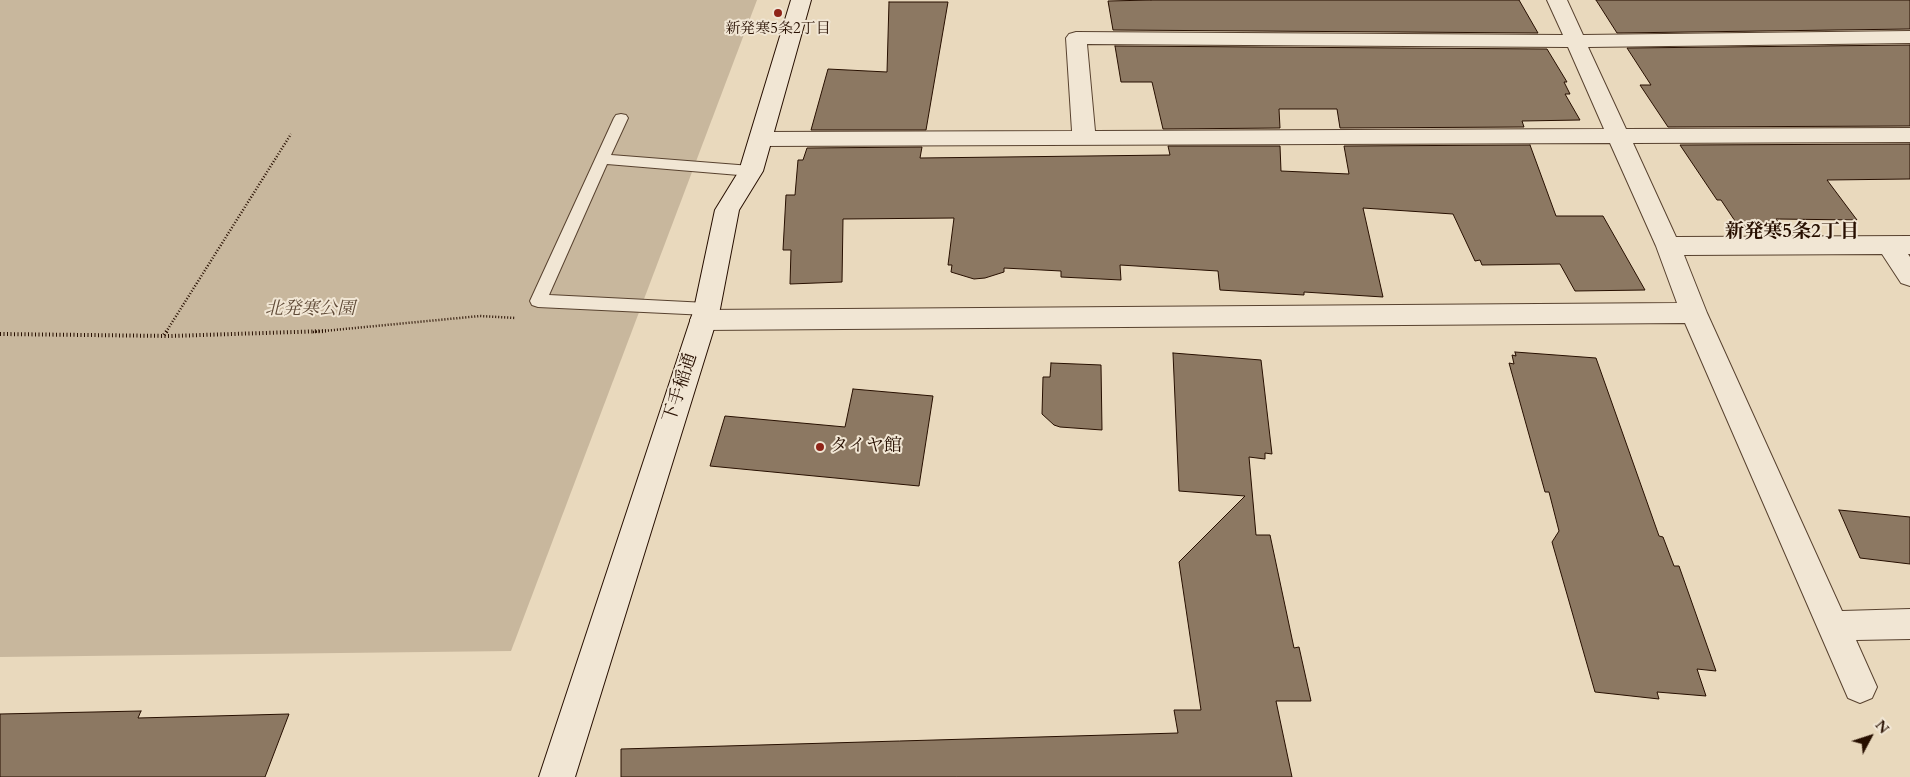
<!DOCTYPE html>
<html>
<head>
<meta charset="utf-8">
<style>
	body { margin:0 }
	#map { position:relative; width:1910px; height:777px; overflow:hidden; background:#e9d9bd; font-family:Cardo,serif }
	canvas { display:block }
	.north { position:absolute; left:1845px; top:712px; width:50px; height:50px; -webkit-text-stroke:4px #f1e6d4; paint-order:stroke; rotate:50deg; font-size:14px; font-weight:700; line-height:20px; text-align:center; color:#270f00 }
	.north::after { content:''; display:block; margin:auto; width:18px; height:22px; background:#270f00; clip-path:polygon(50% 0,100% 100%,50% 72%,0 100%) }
</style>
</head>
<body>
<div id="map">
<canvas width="1910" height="777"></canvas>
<div class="north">N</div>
</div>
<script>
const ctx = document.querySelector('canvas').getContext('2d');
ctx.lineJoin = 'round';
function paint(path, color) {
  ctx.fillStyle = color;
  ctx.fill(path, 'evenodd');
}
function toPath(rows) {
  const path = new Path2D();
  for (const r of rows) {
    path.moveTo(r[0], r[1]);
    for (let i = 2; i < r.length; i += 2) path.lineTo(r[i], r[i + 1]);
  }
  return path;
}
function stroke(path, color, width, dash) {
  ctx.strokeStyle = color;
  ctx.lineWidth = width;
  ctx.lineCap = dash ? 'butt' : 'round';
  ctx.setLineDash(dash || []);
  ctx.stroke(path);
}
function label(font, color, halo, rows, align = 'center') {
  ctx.font = font + ' Cardo,"Noto Serif JP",serif';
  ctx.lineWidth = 4;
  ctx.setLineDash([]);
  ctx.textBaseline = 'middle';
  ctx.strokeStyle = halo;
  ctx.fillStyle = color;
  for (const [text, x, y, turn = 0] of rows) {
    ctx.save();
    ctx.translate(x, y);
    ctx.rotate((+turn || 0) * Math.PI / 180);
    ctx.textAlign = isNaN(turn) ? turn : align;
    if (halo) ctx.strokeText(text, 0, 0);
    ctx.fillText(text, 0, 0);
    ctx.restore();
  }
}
const green = toPath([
	[0,0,757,0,511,651,0,657]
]);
const building = toPath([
	[1151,0,1519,0,1538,33,1113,30,1108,1,1151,0],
	[1596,0,1910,0,1910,29,1617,33,1596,0],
	[889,2,948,2,926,130,811,130,828,69,887,72,889,2],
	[1910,45,1910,126,1668,127,1640,85,1651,85,1627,48,1910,45],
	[1115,46,1547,49,1567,82,1564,82,1570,94,1565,94,1580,120,1522,121,1524,127,1340,128,1337,109,1279,109,1280,128,1163,129,1152,82,1121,82,1115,46],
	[1910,144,1910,179,1827,180,1857,220,1776,219,1782,227,1739,227,1721,200,1717,200,1680,145,1910,144],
	[1530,145,1556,216,1603,216,1645,290,1575,291,1560,264,1482,265,1480,260,1475,261,1453,214,1363,208,1383,297,1304,292,1304,295,1220,290,1218,271,1120,265,1121,280,1061,277,1061,271,1004,268,1004,272,985,278,974,279,951,272,952,265,948,265,954,218,843,219,842,282,790,284,791,250,783,250,786,195,795,195,798,160,803,160,807,148,922,147,920,158,1170,155,1168,146,1280,146,1281,171,1349,174,1344,146,1530,145],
	[1515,352,1596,358,1659,536,1663,537,1674,566,1679,566,1716,671,1697,669,1706,696,1657,692,1659,699,1595,692,1552,542,1559,531,1549,492,1545,492,1509,363,1514,364,1512,355,1516,356,1515,352],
	[1173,353,1261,360,1272,454,1265,453,1265,459,1249,457,1256,535,1270,535,1294,648,1299,647,1311,701,1276,701,1292,777,621,777,621,749,1178,733,1174,710,1201,710,1179,562,1245,496,1179,491,1173,353],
	[1051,363,1101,365,1102,430,1060,427,1054,425,1042,414,1043,377,1050,377,1051,363],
	[853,389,933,396,919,486,710,466,725,416,845,427,853,389],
	[1839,510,1910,517,1910,564,1860,558,1839,510],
	[141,711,138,718,289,714,265,777,0,777,0,714,141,711]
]);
const pathFar1 = toPath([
	[166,332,291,134],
	[313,332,480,316,516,318]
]);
const path = toPath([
	[0,334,171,336,326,331],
	[164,335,167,331]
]);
const lane = toPath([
	[621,114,626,115,628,118,611,155,751,166,756,168,758,171,756,174,751,176,607,164,549,295,707,303,713,305,715,309,713,313,707,315,538,307,532,305,530,301,614,118,616,115,621,114]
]);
const street = toPath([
	[1547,0,1567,0,1583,35,1910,31,1910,43,1588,47,1626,129,1910,128,1910,142,1633,143,1676,237,1910,236,1910,254,1908,254,1910,257,1910,286,1901,283,1882,254,1684,255,1707,313,1842,611,1910,609,1910,639,1856,640,1877,687,1872,698,1860,703,1848,698,1685,323,703,330,694,327,690,320,694,313,703,310,1677,303,1656,246,1610,143,762,146,754,144,751,139,754,134,762,132,1072,131,1066,38,1069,34,1076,32,1563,35,1547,0],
	[1087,44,1568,47,1604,129,1095,131,1087,44]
]);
const secondary = toPath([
	[791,0,811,0,763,171,739,210,720,309,575,777,539,777,694,309,715,210,739,171,791,0]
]);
const markers = [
	[778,13,5,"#8f2418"],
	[820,447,5,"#8f2418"]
];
const farPoinames = [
	["新発寒5条2丁目",778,30]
];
const parkNames = [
	["北発寒公園",310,310]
];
const streetNames = [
	["下手稲通",681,388,-72]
];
const poiNames = [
	["タイヤ館",830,447]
];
const neighbourhoodNames = [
	["新発寒5条2丁目",1792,233]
];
paint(green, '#c8b79d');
paint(building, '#8c7862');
stroke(building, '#270f00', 1);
stroke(lane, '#58422f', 2);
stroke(street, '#58422f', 2);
stroke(secondary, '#270f00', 2);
stroke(pathFar1, '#270f00', 2.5, [1, 2]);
stroke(path, '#270f00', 4, [1, 2.5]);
paint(lane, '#f1e6d4');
paint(street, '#f1e6d4');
paint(secondary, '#f1e6d4');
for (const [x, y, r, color] of markers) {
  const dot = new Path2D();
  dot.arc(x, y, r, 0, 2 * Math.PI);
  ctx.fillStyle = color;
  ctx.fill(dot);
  stroke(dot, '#f1e6d4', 2);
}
label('15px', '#270f00', '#f1e6d4', farPoinames);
label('italic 18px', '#5f4a37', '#f1e6d4', parkNames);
label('18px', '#270f00', '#f1e6d4', streetNames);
label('18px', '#270f00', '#f1e6d4', poiNames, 'left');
label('bold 19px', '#270f00', '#f1e6d4', neighbourhoodNames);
</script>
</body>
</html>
